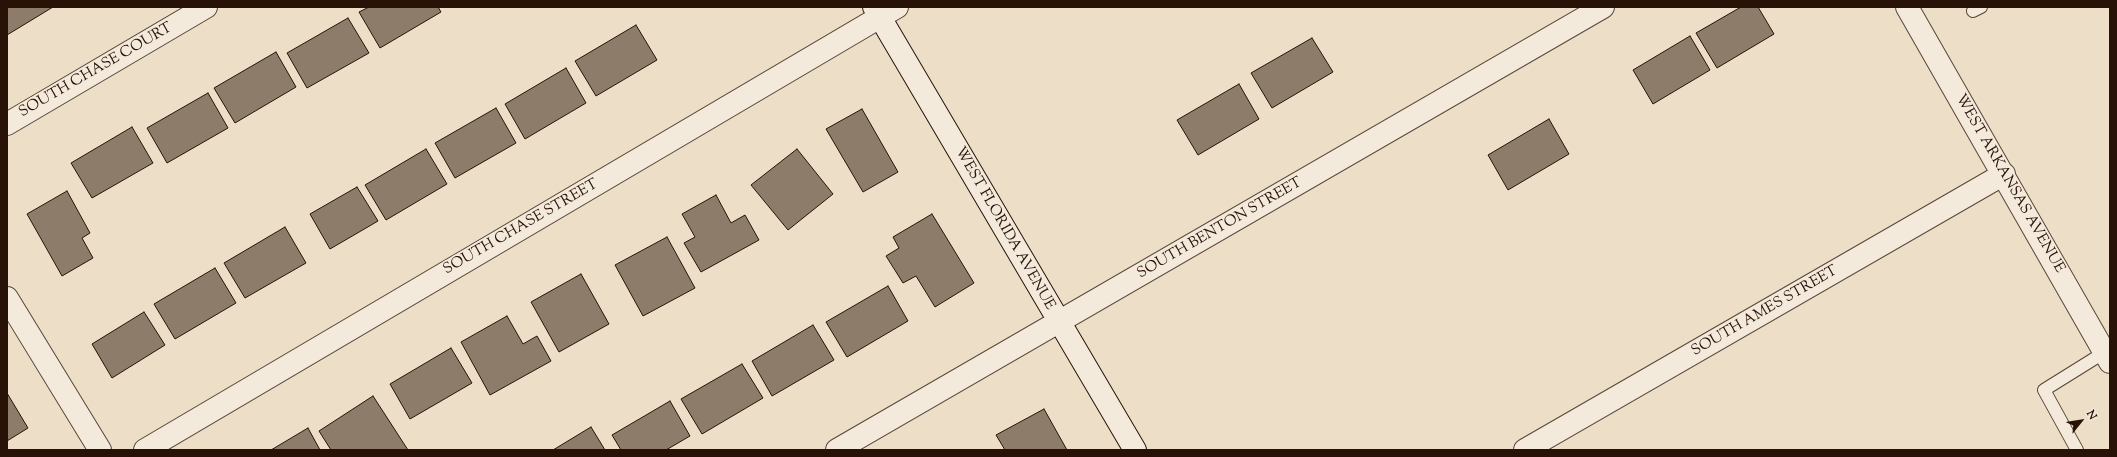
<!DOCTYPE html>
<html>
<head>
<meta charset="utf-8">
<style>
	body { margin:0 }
	#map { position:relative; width:2117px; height:457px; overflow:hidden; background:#eddec7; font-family:"Sorts Mill Goudy",serif }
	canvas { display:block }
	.frame { position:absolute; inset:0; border:8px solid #281208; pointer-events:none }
	.north { position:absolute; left:2061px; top:401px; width:40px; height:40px; -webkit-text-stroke:3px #f3eadb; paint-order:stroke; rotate:60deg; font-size:11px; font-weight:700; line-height:16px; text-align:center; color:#281208 }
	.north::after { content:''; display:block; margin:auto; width:14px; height:18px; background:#281208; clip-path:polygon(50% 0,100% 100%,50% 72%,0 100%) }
</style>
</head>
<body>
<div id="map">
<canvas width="2117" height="457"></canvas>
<div class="frame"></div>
<div class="north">N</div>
</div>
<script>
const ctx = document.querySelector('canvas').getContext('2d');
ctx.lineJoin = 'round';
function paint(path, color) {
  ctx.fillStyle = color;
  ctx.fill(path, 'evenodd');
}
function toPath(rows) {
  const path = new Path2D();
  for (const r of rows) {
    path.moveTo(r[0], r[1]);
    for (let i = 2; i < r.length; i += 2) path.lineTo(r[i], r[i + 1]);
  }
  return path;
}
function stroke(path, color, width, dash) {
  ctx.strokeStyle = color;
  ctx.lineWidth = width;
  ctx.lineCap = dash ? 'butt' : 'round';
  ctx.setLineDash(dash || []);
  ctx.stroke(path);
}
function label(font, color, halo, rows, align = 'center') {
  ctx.font = font + ' "Sorts Mill Goudy",serif';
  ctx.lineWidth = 3;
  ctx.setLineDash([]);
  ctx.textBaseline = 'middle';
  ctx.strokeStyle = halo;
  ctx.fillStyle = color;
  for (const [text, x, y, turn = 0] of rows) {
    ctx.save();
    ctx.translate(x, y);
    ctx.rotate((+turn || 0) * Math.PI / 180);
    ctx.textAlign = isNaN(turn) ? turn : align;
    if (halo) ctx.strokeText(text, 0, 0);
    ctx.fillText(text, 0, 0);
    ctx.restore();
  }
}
const building = toPath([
	[7,7,53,7,7,35,7,7],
	[369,7,438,7,441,12,380,48,359,12,369,7],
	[1741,7,1758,7,1774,34,1717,68,1696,33,1741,7],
	[348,18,369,53,307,88,287,53,348,18],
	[636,25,657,60,596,96,575,61,636,25],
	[1690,36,1710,70,1653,104,1633,70,1690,36],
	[1312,38,1333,72,1272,108,1251,73,1312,38],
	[276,52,296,87,235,123,214,88,276,52],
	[566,68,586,103,525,139,505,104,566,68],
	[1239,84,1259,119,1198,155,1177,120,1239,84],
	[208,93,228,128,167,163,147,128,208,93],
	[496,108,516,143,455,178,435,143,496,108],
	[862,109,898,172,863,192,826,129,862,109],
	[1549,119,1569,154,1508,190,1488,155,1549,119],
	[132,127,153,163,92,198,71,163,132,127],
	[426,149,447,184,386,220,365,185,426,149],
	[797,149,833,194,788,230,751,185,797,149],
	[357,187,378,221,330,249,310,214,357,187],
	[67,191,90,233,82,238,93,258,62,276,27,214,67,191],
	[716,195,731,223,745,215,759,240,701,272,684,243,695,237,682,214,716,195],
	[932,214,974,283,935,307,916,276,903,283,886,256,899,248,893,237,932,214],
	[285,227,306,263,245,298,224,263,285,227],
	[667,237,695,288,643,316,615,265,667,237],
	[215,268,236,303,175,339,154,304,215,268],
	[581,274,609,324,559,352,531,302,581,274],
	[888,286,908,321,847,357,826,322,888,286],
	[144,312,165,345,112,378,92,344,144,312],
	[507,316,523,344,537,336,551,361,490,395,461,342,507,316],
	[813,325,834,360,772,396,752,361,813,325],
	[451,348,472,383,410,419,390,384,451,348],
	[742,364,763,398,702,434,681,399,742,364],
	[7,393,28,428,7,441,7,393],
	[373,396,408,450,331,450,319,431,373,396],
	[670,401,690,436,666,450,621,450,612,435,670,401],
	[1044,409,1067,450,1005,450,996,435,1044,409],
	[591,427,605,450,553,450,591,427],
	[308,428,320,450,271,450,308,428]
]);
const lane = toPath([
	[1973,11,1981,7],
	[2077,450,2044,390,2105,352]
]);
const street = toPath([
	[1907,7,2110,362],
	[7,124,206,7],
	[7,298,100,450],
	[145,450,897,7],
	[837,450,1603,7],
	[1525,450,2004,174]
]);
const secondary = toPath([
	[874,7,1135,450]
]);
const streetNames = [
	["SOUTH CHASE COURT",96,71,-30],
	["WEST ARKANSAS AVENUE",2009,184,60],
	["SOUTH CHASE STREET",521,228,-30],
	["WEST FLORIDA AVENUE",1004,229,60],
	["SOUTH BENTON STREET",1220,229,-30],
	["SOUTH AMES STREET",1765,312,-30]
];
paint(building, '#8e7c6b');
stroke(building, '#281208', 1);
stroke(lane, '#594538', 14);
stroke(street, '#594538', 24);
stroke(secondary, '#281208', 24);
stroke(lane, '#f3eadb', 12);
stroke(street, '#f3eadb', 22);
stroke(secondary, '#f3eadb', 22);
label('15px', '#281208', '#f3eadb', streetNames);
</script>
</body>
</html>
